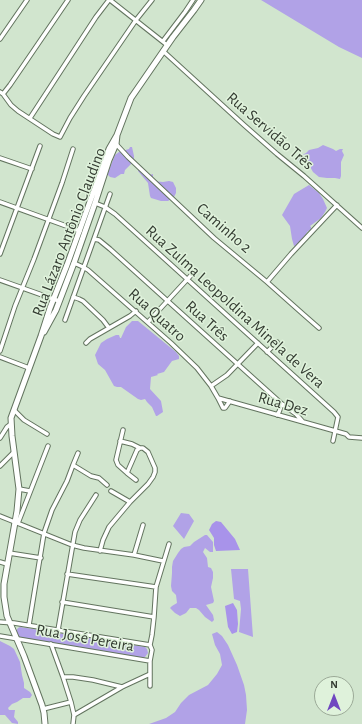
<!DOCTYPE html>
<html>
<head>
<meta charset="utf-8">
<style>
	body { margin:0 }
	#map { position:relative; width:362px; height:724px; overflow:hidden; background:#d1e5ce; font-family:"Alegreya Sans",sans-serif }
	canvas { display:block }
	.north { position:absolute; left:314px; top:676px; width:40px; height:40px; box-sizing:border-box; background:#dff2db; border:1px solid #9ba997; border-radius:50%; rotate:0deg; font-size:11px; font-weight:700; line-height:16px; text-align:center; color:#343c32 }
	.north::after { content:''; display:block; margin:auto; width:14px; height:18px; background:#6f47c0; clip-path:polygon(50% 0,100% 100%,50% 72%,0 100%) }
</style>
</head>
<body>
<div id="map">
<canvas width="362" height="724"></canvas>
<div class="north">N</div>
</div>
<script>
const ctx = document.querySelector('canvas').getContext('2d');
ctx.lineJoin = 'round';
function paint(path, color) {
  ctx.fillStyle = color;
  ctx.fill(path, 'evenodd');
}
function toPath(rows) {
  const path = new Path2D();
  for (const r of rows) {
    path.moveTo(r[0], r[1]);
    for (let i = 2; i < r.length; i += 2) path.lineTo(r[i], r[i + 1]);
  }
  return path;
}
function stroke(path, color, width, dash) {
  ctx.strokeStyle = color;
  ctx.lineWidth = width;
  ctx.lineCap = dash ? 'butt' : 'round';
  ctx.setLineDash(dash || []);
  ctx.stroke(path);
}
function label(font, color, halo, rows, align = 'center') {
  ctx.font = font + ' "Alegreya Sans",sans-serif';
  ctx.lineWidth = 3;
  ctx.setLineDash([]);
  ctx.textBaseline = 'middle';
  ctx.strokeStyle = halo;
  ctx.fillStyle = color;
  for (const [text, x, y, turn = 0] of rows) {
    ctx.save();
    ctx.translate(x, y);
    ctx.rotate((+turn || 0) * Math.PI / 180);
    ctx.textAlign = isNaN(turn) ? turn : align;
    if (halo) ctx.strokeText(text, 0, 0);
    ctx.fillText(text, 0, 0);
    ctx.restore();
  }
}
const green = toPath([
	[261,0,362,0,362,58,339,47],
	[323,145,333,149,336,151,340,149,343,149,342,151,344,155,341,162,341,176,340,179,335,178,327,178,319,177,313,172,309,165,299,161,297,160,298,157,306,153,309,150,318,148],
	[130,147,132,147,134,156,134,159,131,164,125,170,124,174,121,174,115,178,110,177,108,175,108,172,115,155,119,152,129,149],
	[141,166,146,176,153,174,153,181,163,182,169,181,173,182,176,188,176,193,174,197,168,201,161,201,151,198,150,196,148,183,138,171,138,169],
	[309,185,319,193,323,199,327,208,325,212,321,218,310,226,311,227,311,229,307,232,304,239,298,245,294,246,292,239,290,226,282,215,294,194],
	[132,321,138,321,176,352,179,356,179,359,172,361,164,372,157,374,158,375,151,377,150,389,161,401,163,412,157,416,156,416,152,407,147,402,145,399,141,400,138,399,121,387,117,387,114,386,105,370,98,364,95,355,101,343,107,339,116,335,119,335,120,338,121,338,126,327],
	[181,513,189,514,194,521,184,539,173,526],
	[205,535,207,535,213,542,213,552,210,552,205,548,203,552,207,558,208,567,211,568,213,572,213,578,211,587,214,601,213,603,206,605,213,615,214,620,212,622,205,617,199,610,196,608,190,608,186,613,180,616,175,613,170,608,172,606,177,603,176,595,172,591,171,586,172,573,172,567,173,561,178,553,181,549,184,547,190,546,194,542],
	[231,569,248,569,253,637,239,632,241,609,240,601,234,599],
	[20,627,145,647,147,649,148,653,145,657,142,658,19,638,16,631,18,628],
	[217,632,222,636,228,645,237,665,244,685,246,695,247,710,245,724,149,724,166,718,175,712,181,703,189,695,208,685,217,674,222,665,220,654,215,645,212,634],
	[0,641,10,646,14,649,20,662,22,675,24,683,24,688,30,692,32,695,30,698,23,698,17,702,12,704,8,708,9,710,15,710,14,717,18,722,18,724,12,723,5,715,0,715]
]);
const water = toPath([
	[216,521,221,522,235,539,240,550,216,551,214,545,214,538,209,530,212,524],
	[233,603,237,610,238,624,237,632,232,634,228,627,225,606]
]);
const minor = toPath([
	[110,0,167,45],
	[0,39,27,0],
	[163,41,185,12,193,0],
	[163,51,244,125,277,154,304,176,362,228],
	[0,92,3,94,11,105,18,111,53,134,60,137,70,118,84,96,136,20,152,0],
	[3,94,10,85,68,0],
	[30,118,96,17,109,0],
	[116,144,128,157,214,238,267,282,303,314,319,328],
	[0,158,32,169],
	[0,202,80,231],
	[95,203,105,207,115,214,334,412,338,417,333,441],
	[94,239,99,240,110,249,282,404,296,414,303,422],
	[0,254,40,146],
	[74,263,83,267,88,270,171,343,197,368,211,386,218,398,346,434,349,437,362,438],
	[0,280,59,301],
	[267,282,291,254,337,205],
	[73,297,79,299,83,301,103,320,109,328],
	[65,320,110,194],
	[148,322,195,271],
	[86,343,90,339,130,316,136,311],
	[0,351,15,306,34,259,62,183,73,149],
	[267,352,277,342],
	[0,357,29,368],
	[211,386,227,375,258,343],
	[218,398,223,408,225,408,230,401],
	[14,410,24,420,47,434],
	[277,415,279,412,282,404],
	[123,430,116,460,118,465,127,473],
	[0,438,7,427,11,424],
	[120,441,132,444,140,448],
	[73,465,91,476,99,478,107,485],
	[0,466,14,452],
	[19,489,30,491],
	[111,491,130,502],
	[0,516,72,545,84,548,134,555,163,561],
	[18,523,48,446],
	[100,551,103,540,109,527,130,502,148,484,153,477,155,472,155,468,148,452,143,448,140,448,137,450,127,473,136,480],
	[9,553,41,558],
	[134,555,143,525],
	[0,562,7,564],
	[67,574,156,587],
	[62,602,154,617],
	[0,622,14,623,150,645],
	[29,625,44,533,52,510,67,481,73,465,78,453],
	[58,630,75,532,80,520,96,495],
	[0,636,150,661],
	[51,644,63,677,71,702,74,715,73,724],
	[63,677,73,677,93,680,122,687],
	[150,686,150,661,152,650,150,645,152,635,154,617,156,587,169,544],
	[43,709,71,702],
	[74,715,122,687,150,674]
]);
const secondary = toPath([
	[44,332,56,310,74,263,95,203,109,160,116,144,117,135,131,98,173,37,194,10,201,0],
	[45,724,44,713,42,705,24,656,7,616,4,597,4,584,17,511,19,489,12,436,11,418,41,336,50,308,67,265,109,149,117,135]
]);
const streetNames = [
	["Rua Servidão Três",270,131,41],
	["Caminho 2",224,228,41],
	["Rua Lázaro Antônio Claudino",69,232,-69],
	["Rua Zulma Leopoldina Minela de Vera",235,307,42],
	["Rua Quatro",157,315,42],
	["Rua Três",207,321,42],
	["Rua Dez",283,404,16],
	["Rua José Pereira",85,638,10]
];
paint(green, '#b1a2e7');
paint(water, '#a893ea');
stroke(minor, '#63745f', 5.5);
stroke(secondary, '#63745f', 7);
stroke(minor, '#fff', 3.5);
stroke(secondary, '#fff', 5);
label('16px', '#343c32', '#dff2db', streetNames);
</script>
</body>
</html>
